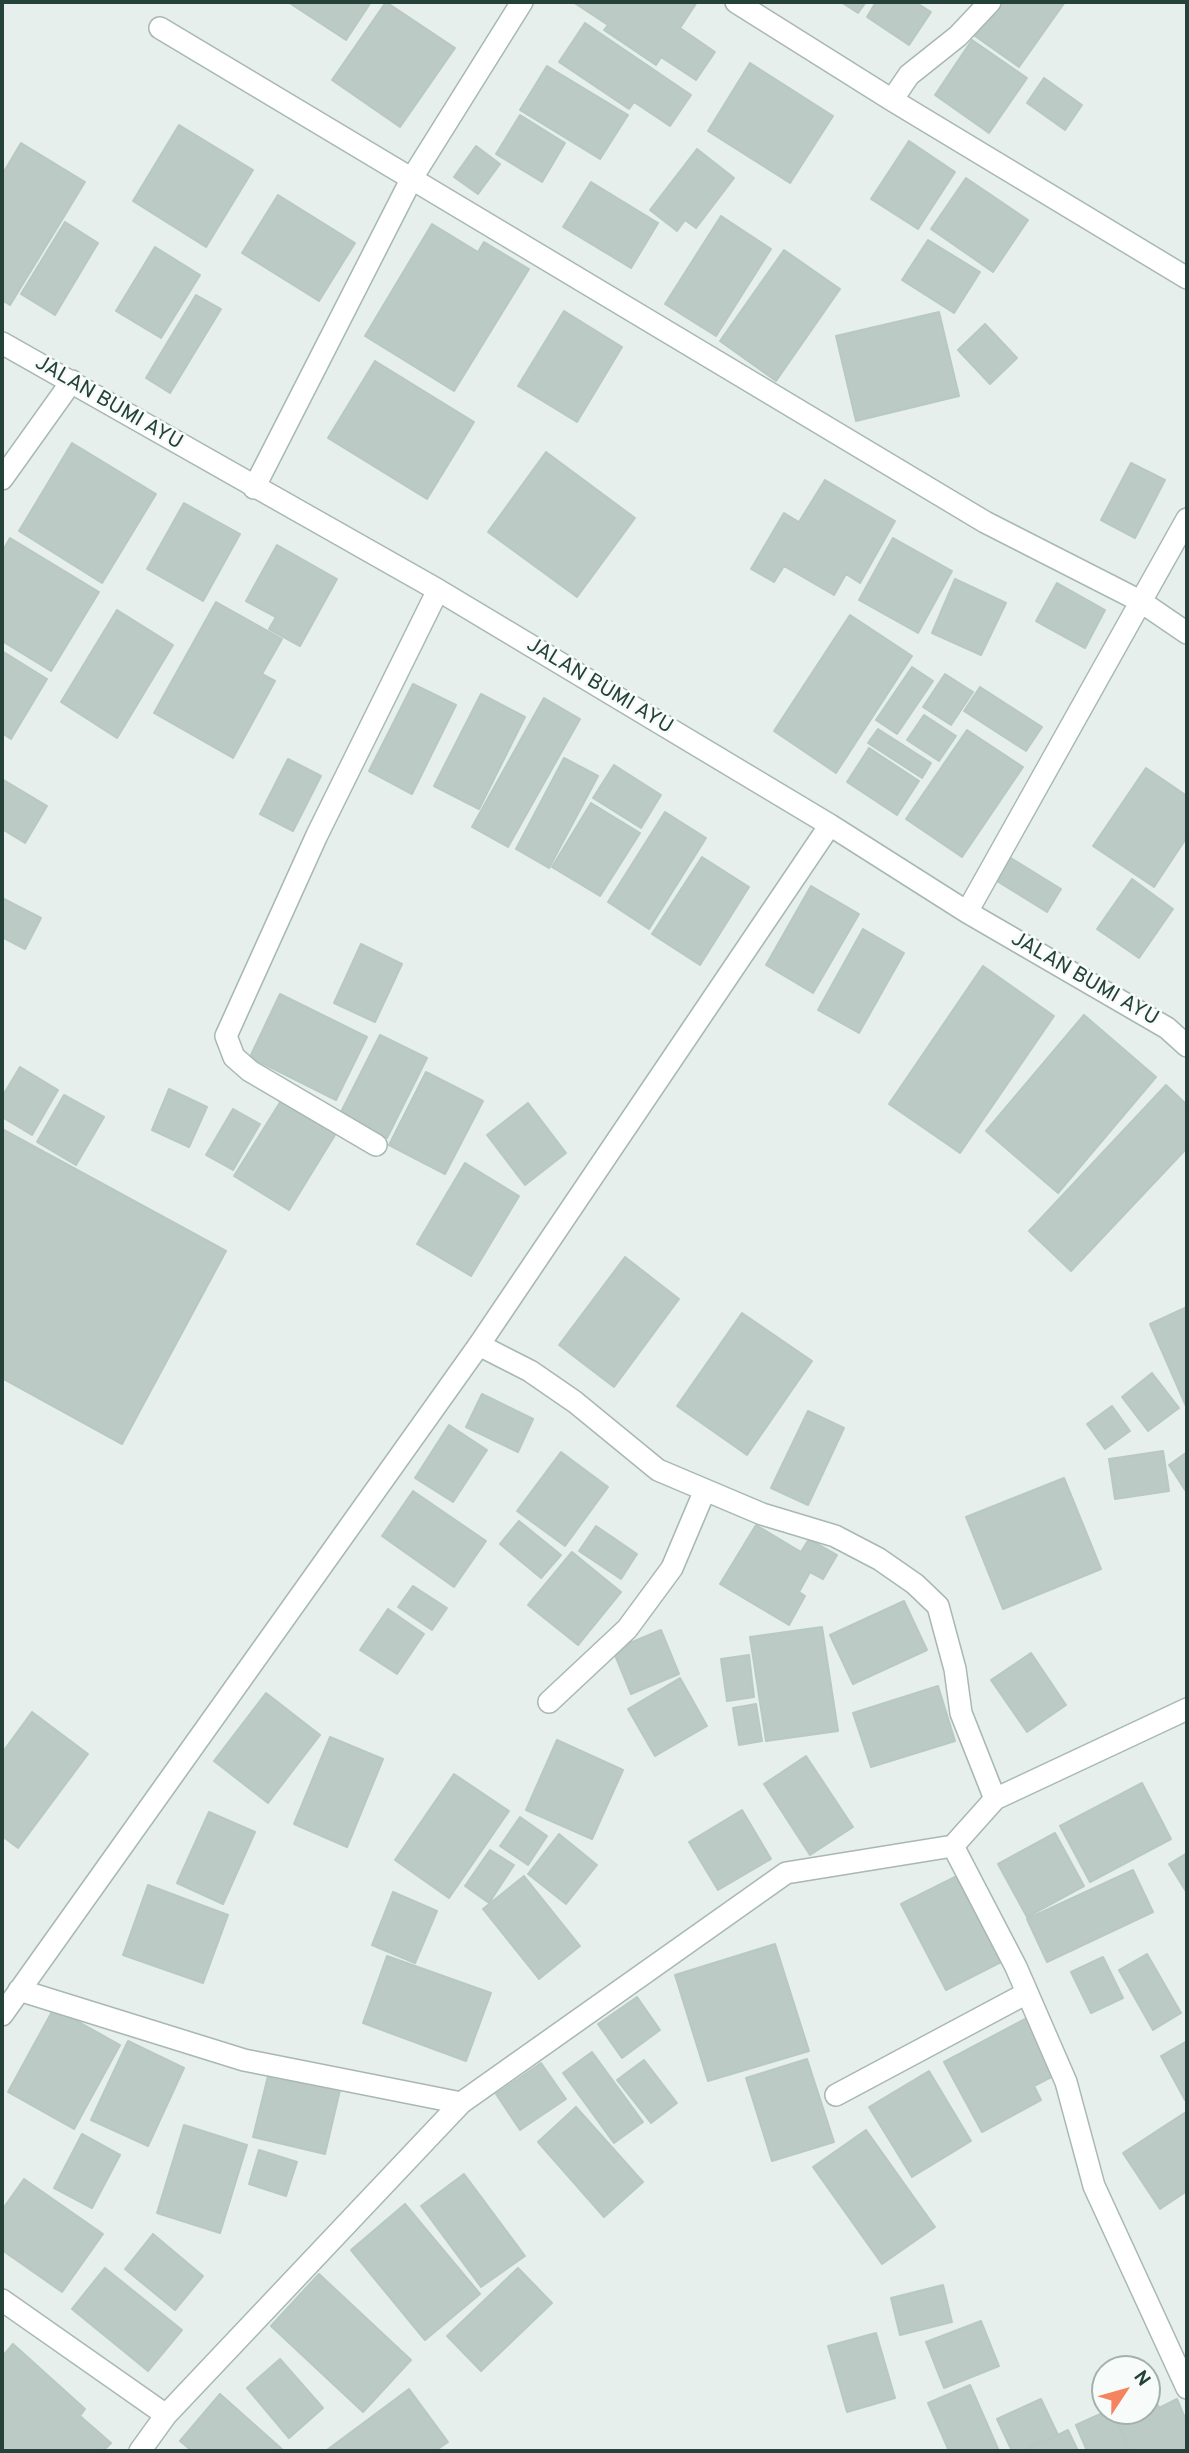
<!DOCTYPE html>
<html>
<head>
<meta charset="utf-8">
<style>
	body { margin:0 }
	#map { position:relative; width:1189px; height:2453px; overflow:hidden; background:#e6efeb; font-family:Overpass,sans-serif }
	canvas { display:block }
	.frame { position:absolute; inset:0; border:4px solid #24423a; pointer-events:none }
	.north { position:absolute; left:1091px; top:2355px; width:70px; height:70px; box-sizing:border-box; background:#f7fbf9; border:2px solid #a3b1ad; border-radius:50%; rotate:54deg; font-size:19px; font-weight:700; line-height:28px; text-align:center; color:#24423a }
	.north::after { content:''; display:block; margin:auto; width:24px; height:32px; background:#f4845f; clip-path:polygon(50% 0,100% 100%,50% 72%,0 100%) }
</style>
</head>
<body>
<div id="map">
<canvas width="1189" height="2453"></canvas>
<div class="frame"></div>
<div class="north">N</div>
</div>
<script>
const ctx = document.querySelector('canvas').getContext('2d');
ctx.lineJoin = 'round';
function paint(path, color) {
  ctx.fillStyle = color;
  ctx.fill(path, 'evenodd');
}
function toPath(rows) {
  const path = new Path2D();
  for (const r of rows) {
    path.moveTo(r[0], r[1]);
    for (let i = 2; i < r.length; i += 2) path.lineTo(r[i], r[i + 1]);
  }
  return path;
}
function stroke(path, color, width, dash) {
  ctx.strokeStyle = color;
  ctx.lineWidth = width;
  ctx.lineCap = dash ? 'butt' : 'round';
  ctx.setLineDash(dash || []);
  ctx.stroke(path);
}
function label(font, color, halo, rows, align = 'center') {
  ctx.font = font + ' Overpass,sans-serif';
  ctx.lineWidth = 5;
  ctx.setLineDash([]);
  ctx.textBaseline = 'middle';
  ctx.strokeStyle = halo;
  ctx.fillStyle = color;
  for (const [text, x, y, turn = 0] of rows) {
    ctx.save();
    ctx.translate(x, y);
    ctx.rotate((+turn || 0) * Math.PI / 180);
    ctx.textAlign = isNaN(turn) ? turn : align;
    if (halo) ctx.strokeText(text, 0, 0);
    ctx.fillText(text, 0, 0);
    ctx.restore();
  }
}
const building = toPath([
	[288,2,371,2,346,40,288,2],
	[386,2,455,48,400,127,332,80,386,2],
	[573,2,697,2,680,28,715,52,696,80,661,57,656,65,604,30,608,25,573,2],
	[841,2,866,2,858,13,841,2],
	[876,2,915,2,931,12,909,45,867,17,876,2],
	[999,2,1065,2,1019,67,975,36,999,2],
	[585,23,691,95,670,126,634,102,629,109,559,62,585,23],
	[972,40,1027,78,989,133,935,95,972,40],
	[750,63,833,116,790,183,708,131,750,63],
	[547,66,628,115,600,159,520,110,547,66],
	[1044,78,1082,105,1065,130,1027,103,1044,78],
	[520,115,565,143,542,182,496,154,520,115],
	[179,125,253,170,206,247,133,201,179,125],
	[909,141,955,172,918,229,871,199,909,141],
	[21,143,85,182,10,305,2,300,2,175,21,143],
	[476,146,500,164,478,194,454,177,476,146],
	[697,149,734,178,696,228,685,220,677,231,650,210,697,149],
	[966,178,1028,220,993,272,931,229,966,178],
	[591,182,658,223,631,268,563,227,591,182],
	[278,195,355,243,319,301,242,253,278,195],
	[721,216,771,249,716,336,665,304,721,216],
	[65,222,98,243,55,315,21,294,65,222],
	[432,224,478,252,484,242,529,269,454,391,365,336,432,224],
	[928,240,980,272,954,313,902,280,928,240],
	[155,247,200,275,161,338,116,311,155,247],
	[784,250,840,289,776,381,720,341,784,250],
	[196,295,221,309,170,393,146,378,196,295],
	[564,311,622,347,577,422,518,386,564,311],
	[939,312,959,396,856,421,836,336,939,312],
	[985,324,1017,358,990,384,958,350,985,324],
	[375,361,474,422,427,499,328,438,375,361],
	[72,443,156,494,102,583,19,531,72,443],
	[546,452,635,518,577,597,488,532,546,452],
	[1131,463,1165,480,1135,538,1101,520,1131,463],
	[825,480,895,521,860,583,846,574,834,595,784,566,774,582,751,569,784,513,799,522,825,480],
	[184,503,240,534,203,601,147,569,184,503],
	[10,538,99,592,51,671,2,641,2,552,10,538],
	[893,538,952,571,918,633,859,600,893,538],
	[277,545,337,579,300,646,269,629,276,617,246,601,277,545],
	[955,579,1006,603,981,655,932,633,955,579],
	[1057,583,1105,610,1085,648,1036,621,1057,583],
	[216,602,282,639,262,674,275,681,233,758,154,713,216,602],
	[117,610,173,645,117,738,61,702,117,610],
	[850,615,912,656,836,773,774,731,850,615],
	[2,651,47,679,11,739,2,733,2,651],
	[912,667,933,681,897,734,876,720,912,667],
	[945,674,973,692,951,725,923,707,945,674],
	[413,684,456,705,412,794,369,771,413,684],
	[980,687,1042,727,1026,751,964,711,980,687],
	[481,694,525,717,479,809,434,786,481,694],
	[544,698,580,719,508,847,472,827,544,698],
	[924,715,956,736,939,761,907,740,924,715],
	[878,729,931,763,922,778,868,743,878,729],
	[967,730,1023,767,962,857,906,819,967,730],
	[869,748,919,781,897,815,847,782,869,748],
	[564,758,598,776,549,868,516,849,564,758],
	[288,759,321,776,293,831,260,814,288,759],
	[614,765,661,795,641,828,593,798,614,765],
	[1146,768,1187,796,1187,837,1154,887,1093,846,1146,768],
	[2,779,47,806,25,843,2,829,2,779],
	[591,803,640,833,600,896,552,867,591,803],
	[665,812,706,838,649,929,608,902,665,812],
	[1006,855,1061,889,1047,912,992,878,1006,855],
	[702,857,749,887,700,965,652,934,702,857],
	[1132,879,1173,909,1139,958,1097,929,1132,879],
	[811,886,859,914,813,993,766,965,811,886],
	[2,898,41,918,25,949,2,937,2,898],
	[863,929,904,953,859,1033,818,1010,863,929],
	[361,944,402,964,375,1022,334,1003,361,944],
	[983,966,1054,1016,960,1153,889,1104,983,966],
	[280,994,367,1037,336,1100,250,1057,280,994],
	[1084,1015,1156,1077,1058,1193,986,1131,1084,1015],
	[380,1035,427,1058,387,1138,340,1114,380,1035],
	[20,1067,58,1090,32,1135,2,1117,2,1097,20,1067],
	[426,1072,483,1101,445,1174,389,1145,426,1072],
	[1166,1085,1187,1105,1187,1148,1071,1271,1029,1231,1166,1085],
	[169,1089,207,1107,189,1147,152,1130,169,1089],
	[64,1095,104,1117,76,1165,37,1142,64,1095],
	[284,1096,338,1130,289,1210,234,1176,284,1096],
	[528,1103,566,1153,525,1185,487,1135,528,1103],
	[233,1109,260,1124,233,1170,206,1155,233,1109],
	[2,1129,226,1251,122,1444,2,1378,2,1129],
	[465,1163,519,1196,471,1276,417,1244,465,1163],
	[625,1257,679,1299,614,1387,559,1345,625,1257],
	[1187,1307,1187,1406,1186,1406,1150,1324,1187,1307],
	[742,1313,812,1361,747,1455,677,1406,742,1313],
	[1152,1373,1179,1408,1148,1431,1122,1397,1152,1373],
	[482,1394,533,1419,518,1452,466,1427,482,1394],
	[1112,1406,1130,1431,1105,1449,1087,1424,1112,1406],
	[808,1411,844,1428,808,1505,771,1488,808,1411],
	[449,1425,487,1450,453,1502,415,1478,449,1425],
	[1163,1451,1169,1491,1115,1499,1109,1459,1163,1451],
	[561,1452,608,1487,565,1546,517,1511,561,1452],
	[1187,1452,1187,1488,1185,1490,1169,1465,1187,1452],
	[1064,1478,1101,1569,1003,1609,966,1517,1064,1478],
	[413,1491,486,1541,454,1587,382,1536,413,1491],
	[519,1521,561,1555,541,1578,500,1544,519,1521],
	[756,1525,801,1552,809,1539,837,1555,823,1579,810,1572,799,1592,805,1596,789,1625,720,1584,756,1525],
	[596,1526,637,1554,621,1579,579,1551,596,1526],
	[572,1552,621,1592,578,1645,528,1605,572,1552],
	[413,1586,447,1608,432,1630,398,1607,413,1586],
	[904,1601,927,1650,853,1684,830,1635,904,1601],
	[388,1609,424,1634,397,1674,360,1650,388,1609],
	[822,1627,838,1731,766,1741,750,1637,822,1627],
	[661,1630,679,1674,631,1694,613,1650,661,1630],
	[1031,1653,1066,1705,1027,1732,991,1680,1031,1653],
	[749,1655,754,1697,727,1701,721,1659,749,1655],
	[680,1678,707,1726,655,1756,628,1709,680,1678],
	[938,1686,955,1741,871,1767,853,1713,938,1686],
	[266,1693,320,1735,268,1803,214,1761,266,1693],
	[756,1704,762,1741,739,1745,733,1708,756,1704],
	[32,1712,88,1754,18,1848,2,1836,2,1753,32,1712],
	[330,1737,383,1759,347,1847,294,1824,330,1737],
	[557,1740,623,1770,592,1839,526,1810,557,1740],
	[806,1756,853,1827,810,1855,764,1784,806,1756],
	[454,1774,509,1811,449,1898,395,1860,454,1774],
	[1142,1783,1171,1839,1090,1882,1060,1826,1142,1783],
	[742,1810,771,1859,718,1890,689,1842,742,1810],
	[209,1812,255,1832,223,1904,177,1883,209,1812],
	[520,1817,547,1836,528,1865,500,1846,520,1817],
	[1055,1833,1084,1886,1027,1917,998,1864,1055,1833],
	[559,1834,597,1865,566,1904,528,1874,559,1834],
	[490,1850,514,1865,489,1903,465,1886,490,1850],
	[1187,1853,1187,1893,1169,1864,1187,1853],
	[1133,1870,1153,1912,1047,1962,1027,1919,1133,1870],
	[961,1874,1005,1960,946,1990,901,1904,961,1874],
	[524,1876,580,1946,539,1979,483,1909,524,1876],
	[148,1885,228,1915,203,1983,123,1955,148,1885],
	[393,1892,437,1911,415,1963,372,1945,393,1892],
	[775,1944,809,2051,708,2081,675,1975,775,1944],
	[1147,1954,1181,2013,1153,2030,1119,1970,1147,1954],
	[387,1956,491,1993,466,2061,363,2023,387,1956],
	[1103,1957,1123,1998,1091,2013,1071,1972,1103,1957],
	[637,1997,660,2030,622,2058,598,2024,637,1997],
	[54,2008,120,2045,74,2129,8,2092,54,2008],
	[1029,2017,1059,2073,1034,2086,1041,2100,982,2132,944,2062,1029,2017],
	[128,2041,184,2068,148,2146,91,2120,128,2041],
	[1187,2041,1187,2098,1185,2100,1161,2056,1187,2041],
	[592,2052,643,2122,614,2143,563,2073,592,2052],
	[807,2059,834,2142,772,2161,746,2078,807,2059],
	[644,2060,677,2103,651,2123,617,2080,644,2060],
	[541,2063,566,2099,520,2130,496,2094,541,2063],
	[929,2071,971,2141,912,2177,869,2107,929,2071],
	[269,2072,340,2090,325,2154,253,2137,269,2072],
	[576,2107,643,2182,604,2217,538,2142,576,2107],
	[1186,2112,1187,2191,1160,2209,1123,2153,1186,2112],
	[184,2125,247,2145,220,2233,157,2213,184,2125],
	[866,2130,935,2227,882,2264,813,2167,866,2130],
	[82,2134,120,2155,92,2208,54,2188,82,2134],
	[259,2150,297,2162,286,2196,249,2184,259,2150],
	[464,2174,525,2256,481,2287,421,2206,464,2174],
	[24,2179,103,2234,62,2292,2,2250,2,2210,24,2179],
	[405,2204,480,2294,425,2340,351,2250,405,2204],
	[153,2234,203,2276,175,2310,125,2269,153,2234],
	[105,2268,182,2330,148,2371,72,2309,105,2268],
	[518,2268,552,2303,481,2371,447,2336,518,2268],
	[319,2274,411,2360,363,2412,271,2326,319,2274],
	[943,2285,952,2322,900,2335,891,2298,943,2285],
	[981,2321,999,2366,944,2388,926,2342,981,2321],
	[876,2333,895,2398,847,2412,828,2346,876,2333],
	[13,2344,85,2409,80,2416,111,2443,103,2451,2,2451,2,2357,13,2344],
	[280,2359,323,2408,289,2438,247,2388,280,2359],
	[970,2385,999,2451,949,2451,928,2403,970,2385],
	[409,2389,448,2442,435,2451,328,2451,327,2450,409,2389],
	[1152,2392,1159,2408,1177,2399,1187,2423,1187,2451,1130,2451,1112,2411,1147,2411,1147,2394,1152,2392],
	[220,2394,284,2451,192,2451,180,2441,220,2394],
	[1041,2399,1058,2435,1022,2451,1012,2451,997,2419,1041,2399],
	[1107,2411,1112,2411,1130,2451,1087,2451,1076,2425,1107,2411],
	[1068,2430,1078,2451,1022,2451,1058,2435,1068,2430]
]);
const minor = toPath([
	[736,2,892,100,1187,278],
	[160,28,985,522,1140,601,1187,633],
	[892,100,909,75,958,36,990,2],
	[2,343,438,590,830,825,967,912,1167,1028,1187,1046],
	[2,479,72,381],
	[254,488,412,178,522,2],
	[967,912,1187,519],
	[376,1145,250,1071,234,1057,226,1036,317,835,438,590],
	[479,1345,530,1371,575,1402,658,1470,762,1514,835,1536,879,1559,915,1584,938,1606,955,1669,961,1713,995,1799],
	[549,1702,627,1629,672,1568,705,1490],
	[953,1846,1016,1967,1066,2082,1094,2186,1187,2388],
	[19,1990,244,2060,461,2103],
	[2,2015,479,1345,830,825],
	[836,2095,1027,1993],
	[2,2300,166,2415],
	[140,2451,166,2415,461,2103,786,1873,953,1846,995,1799,1187,1709]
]);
const streetNames = [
	["JALAN BUMI AYU",108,404,30],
	["JALAN BUMI AYU",599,687,31],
	["JALAN BUMI AYU",1084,980,30]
];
paint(building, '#bbcac4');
stroke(building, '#b8c9c2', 2);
stroke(minor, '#a8b8b2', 24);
stroke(minor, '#fff', 21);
label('21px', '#24423a', '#f7fbf9', streetNames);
</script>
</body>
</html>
